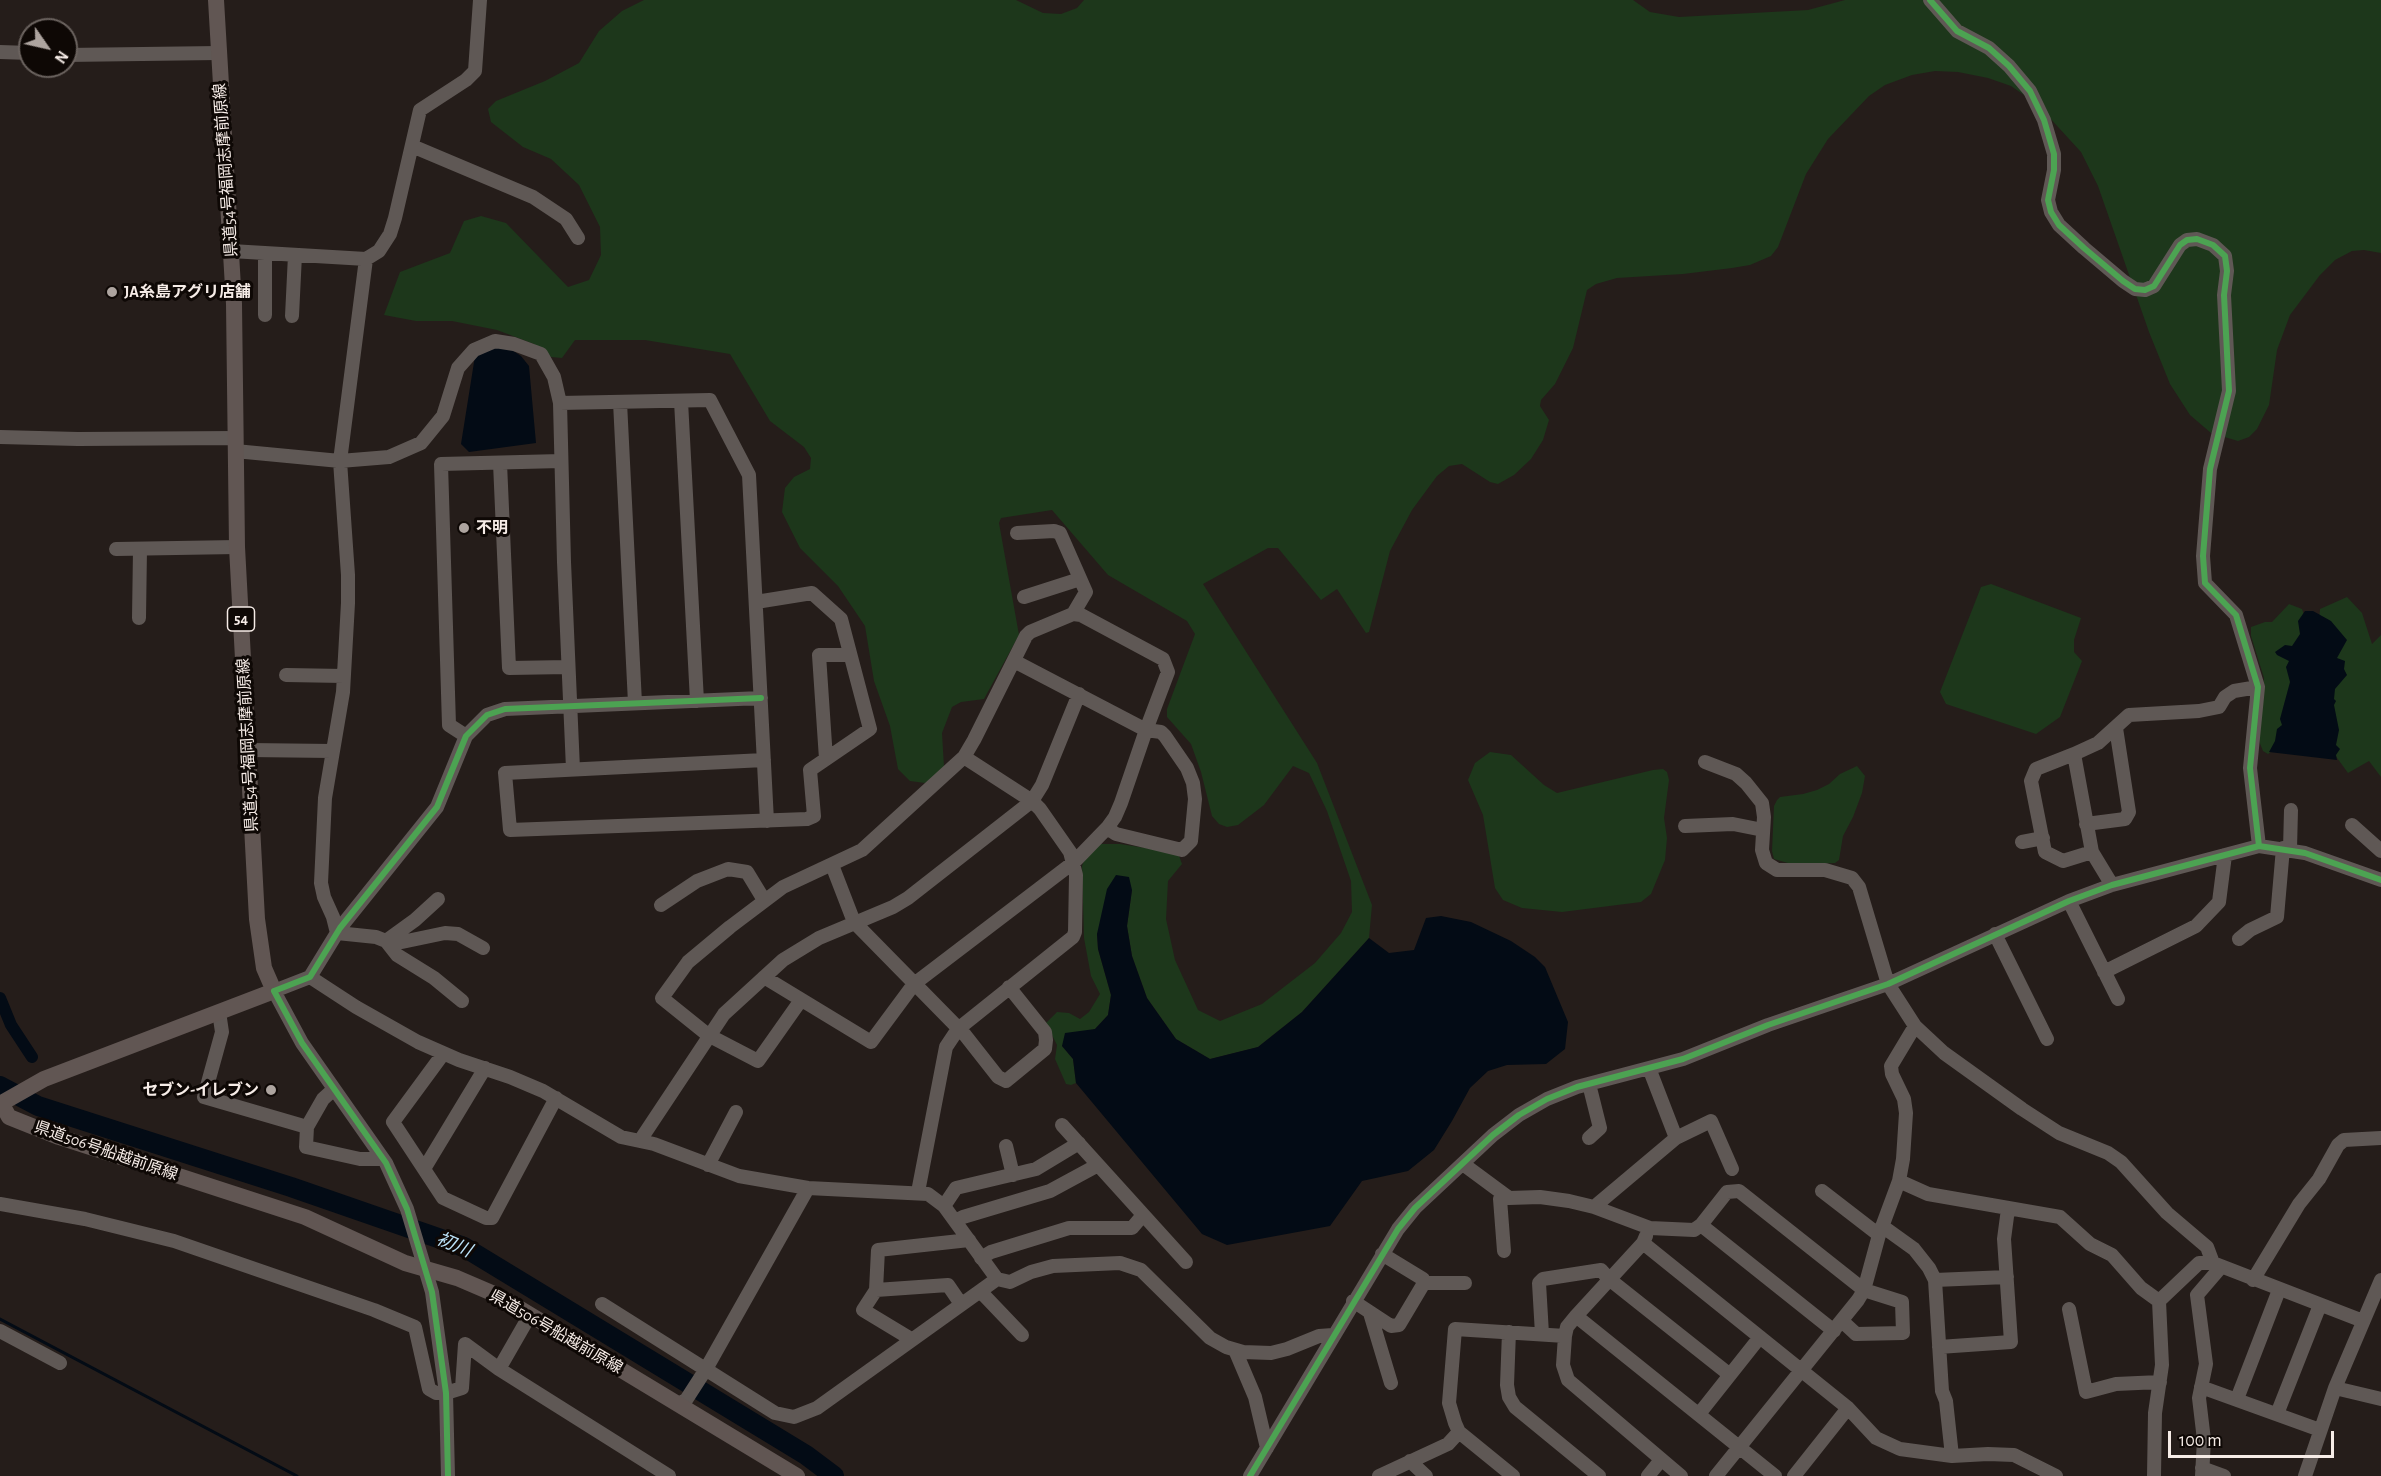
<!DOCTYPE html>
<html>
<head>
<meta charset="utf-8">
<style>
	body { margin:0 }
	#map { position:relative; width:2381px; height:1476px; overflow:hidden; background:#251d1a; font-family:"Alegreya Sans",sans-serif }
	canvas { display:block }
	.north { position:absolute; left:18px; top:18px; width:60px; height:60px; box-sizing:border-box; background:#0e0805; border:2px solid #6b635f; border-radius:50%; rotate:124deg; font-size:16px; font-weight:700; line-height:24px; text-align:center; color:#f6ece7 }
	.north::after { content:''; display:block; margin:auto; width:21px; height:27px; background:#ada49f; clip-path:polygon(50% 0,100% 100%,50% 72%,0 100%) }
	.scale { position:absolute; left:2168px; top:1431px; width:166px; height:27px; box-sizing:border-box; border:3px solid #f6ece7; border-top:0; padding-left:8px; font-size:18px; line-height:21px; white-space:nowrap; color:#f6ece7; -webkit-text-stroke:4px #0e0805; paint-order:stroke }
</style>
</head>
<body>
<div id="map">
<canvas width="2381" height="1476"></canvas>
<div class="north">N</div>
<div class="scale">100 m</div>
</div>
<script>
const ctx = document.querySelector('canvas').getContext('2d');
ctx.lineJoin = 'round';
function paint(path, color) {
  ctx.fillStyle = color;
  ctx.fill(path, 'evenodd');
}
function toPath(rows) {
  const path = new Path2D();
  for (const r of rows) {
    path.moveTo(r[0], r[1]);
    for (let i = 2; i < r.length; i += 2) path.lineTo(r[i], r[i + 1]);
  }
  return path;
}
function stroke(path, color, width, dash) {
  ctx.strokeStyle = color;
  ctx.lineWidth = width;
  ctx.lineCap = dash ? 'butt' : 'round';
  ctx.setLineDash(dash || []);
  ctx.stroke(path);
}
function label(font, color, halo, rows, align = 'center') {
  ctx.font = font + ' "Alegreya Sans","Noto Sans JP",sans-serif';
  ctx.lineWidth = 6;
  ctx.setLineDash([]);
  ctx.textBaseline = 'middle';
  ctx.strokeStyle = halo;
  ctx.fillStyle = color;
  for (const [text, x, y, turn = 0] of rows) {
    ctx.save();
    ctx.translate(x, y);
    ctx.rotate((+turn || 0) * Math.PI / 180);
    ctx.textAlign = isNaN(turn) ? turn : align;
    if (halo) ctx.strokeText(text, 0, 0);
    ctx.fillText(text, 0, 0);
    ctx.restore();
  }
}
const green = toPath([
	[644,0,1016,0,1043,13,1061,14,1077,8,1084,0,1633,0,1650,12,1679,17,1808,10,1845,0,2381,0,2381,253,2364,250,2352,251,2335,260,2320,275,2290,315,2277,350,2269,405,2257,429,2249,437,2238,441,2211,433,2190,415,2170,384,2149,332,2098,186,2081,152,2037,104,2011,86,1988,78,1958,72,1935,71,1912,75,1885,85,1869,96,1828,139,1806,174,1778,247,1771,256,1750,265,1732,268,1683,274,1617,278,1596,284,1587,290,1573,348,1555,384,1541,400,1540,406,1549,420,1543,440,1531,459,1514,475,1498,484,1490,482,1462,464,1449,466,1437,476,1412,510,1390,551,1369,632,1366,633,1337,589,1321,600,1278,548,1268,548,1203,584,1317,763,1372,905,1369,938,1302,1012,1258,1047,1210,1059,1176,1039,1147,998,1132,956,1127,926,1132,890,1097,934,1098,949,1111,995,1108,1015,1095,1029,1062,1046,1073,1059,1076,1083,1071,1085,1066,1084,1055,1059,1057,1045,1046,1023,1057,1012,1069,1013,1080,1019,1089,1012,1100,994,1091,976,1084,938,1082,866,1086,855,1095,844,1120,844,1178,853,1182,864,1168,881,1166,919,1175,960,1198,1010,1220,1021,1262,1004,1315,963,1341,933,1352,912,1351,881,1327,811,1309,773,1293,766,1264,805,1238,825,1227,827,1219,824,1212,816,1201,772,1191,744,1167,717,1167,709,1195,634,1187,621,1108,575,1052,510,1001,518,999,523,1019,635,984,699,961,702,952,707,942,733,944,767,941,773,925,783,910,781,898,769,890,726,874,681,865,626,838,586,800,548,782,512,785,488,794,477,810,469,811,458,804,447,770,421,730,354,645,340,575,340,562,358,551,357,534,344,497,330,452,321,416,321,384,315,400,272,450,253,464,221,481,216,506,223,568,287,589,280,601,255,600,227,579,185,551,159,523,147,491,122,488,109,496,101,545,81,579,63,599,31,622,11],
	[1991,584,2081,618,2074,640,2074,652,2082,661,2060,717,2036,734,1946,704,1940,692,1981,587],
	[2347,597,2362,613,2372,644,2381,635,2381,777,2369,761,2348,773,2332,751,2319,621,2320,609],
	[2289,604,2302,609,2305,618,2292,662,2290,704,2275,749,2268,754,2263,751,2257,736,2264,678,2251,636,2251,627,2265,622,2272,622],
	[1490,752,1511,755,1544,785,1557,793,1653,770,1663,769,1667,772,1669,780,1664,818,1667,838,1665,860,1651,894,1641,902,1562,912,1522,908,1503,900,1495,888,1483,815,1468,780,1475,763],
	[1857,766,1865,776,1862,793,1853,817,1843,836,1839,860,1835,863,1808,864,1788,863,1774,859,1772,851,1774,806,1777,800,1780,797,1803,794,1817,790,1829,784,1840,774]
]);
const water = toPath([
	[506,346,521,356,529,366,536,443,469,452,461,444,475,356,489,347],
	[2305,611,2313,611,2331,621,2347,640,2337,658,2345,661,2344,669,2347,675,2335,689,2334,699,2336,701,2334,705,2339,730,2336,745,2340,749,2336,755,2337,760,2269,752,2275,741,2277,729,2282,725,2280,719,2290,682,2286,667,2289,661,2277,655,2275,652,2285,645,2292,646,2300,634,2298,621],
	[1116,875,1129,877,1132,890,1127,926,1132,956,1147,998,1176,1039,1210,1059,1258,1047,1302,1012,1369,938,1389,953,1414,950,1426,918,1441,916,1471,922,1511,941,1535,957,1545,967,1568,1022,1565,1049,1546,1064,1507,1065,1488,1071,1470,1088,1452,1121,1434,1150,1408,1171,1362,1181,1330,1226,1227,1245,1202,1234,1076,1083,1073,1059,1062,1046,1065,1033,1095,1029,1108,1015,1111,995,1098,949,1097,934,1107,889]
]);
const stream = toPath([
	[0,1319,297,1476]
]);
const canal = toPath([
	[0,998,11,1025,32,1057]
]);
const river = toPath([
	[0,1086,38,1106,291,1187,464,1247,806,1455,834,1476]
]);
const minor = toPath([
	[1930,0,1957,31,1989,48,2009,66,2030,91,2044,120,2054,154,2054,170,2048,200,2051,212,2059,225,2084,248,2123,281,2135,289,2145,290,2154,286,2180,245,2187,240,2197,239,2213,245,2225,256,2227,271,2224,295,2229,391,2210,469,2203,556,2205,583,2236,615,2258,687,2250,768,2259,846],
	[0,52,30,53],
	[66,55,218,53],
	[412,146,533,197,566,219,578,238],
	[231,251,366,259,379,251,390,234,395,218,420,110,466,80,475,71,480,0],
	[265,253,265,315],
	[366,259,340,461,348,575,348,603,343,692,325,798,321,883,324,897,333,917,337,933,376,937,386,941,397,955,434,978,462,1001],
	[292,316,295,255],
	[681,401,697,701],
	[620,402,635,703],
	[560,403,710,400,749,475,767,821],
	[0,437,78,439,235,438],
	[235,451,340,461,389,457,421,443,443,416,458,368,474,350,495,341,514,344,541,354,554,377,560,403,564,562,573,769],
	[500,463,509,668,568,667],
	[116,549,237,547],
	[1024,597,1080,579],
	[756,602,812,593,841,619,870,729,810,770,814,816,807,819,510,830,505,773,764,760],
	[1073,614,1081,615,1163,659,1168,672,1146,730,1161,732,1165,736,1187,768,1193,783,1195,799,1191,841,1182,850,1116,834,1107,828],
	[139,618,140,549],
	[286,675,344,676],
	[466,736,449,725,441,464,561,461],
	[249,750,332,751],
	[2074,754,2036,769,2031,781,2045,852,2063,861,2092,852],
	[826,759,819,655,850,655],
	[1705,762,1736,774,1746,783,1762,803,1764,817,1762,850,1766,863,1777,870,1825,870,1852,878,1859,887,1888,984,1915,1026,1944,1053,2022,1109,2059,1133,2108,1153,2121,1162,2167,1213,2207,1247,2213,1263],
	[2086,824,2125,819,2129,812,2116,728],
	[2352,825,2381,851],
	[1685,826,1733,824,1763,830],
	[2022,842,2043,838],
	[2290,849,2291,810],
	[832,865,854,922,965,1035,998,1077,1006,1081,1045,1049,1046,1040,1045,1032,1009,987],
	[2112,885,2092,852,2074,754,2098,743,2129,715,2199,711,2219,707,2225,697,2234,691,2258,687],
	[2069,901,2118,999],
	[661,905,697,881,728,869,747,872,764,900],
	[1995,934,2047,1039],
	[2239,939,2250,930,2277,917,2283,848],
	[386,941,402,942,445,933,458,934,483,948],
	[386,941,415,920,438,899],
	[2104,972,2196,926,2219,902,2225,855],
	[310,977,356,1007,418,1042,459,1060,510,1077,543,1091,621,1137,654,1144,739,1176,808,1188,928,1194,944,1206,997,1279,1010,1282,1031,1272,1053,1266,1120,1263,1141,1270,1210,1338,1226,1347,1243,1352,1271,1353,1287,1349,1319,1336,1333,1335],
	[764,977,871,1042,914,984,1074,862,1107,828,1115,817,1121,803,1146,730,1014,661],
	[801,1000,758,1061,708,1035,662,998,688,962,730,927,783,887,862,850,964,757,974,740,1026,636,1030,632,1073,614,1086,592,1060,533,1054,531,1017,533],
	[219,1012,222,1032,204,1097,307,1127,323,1099,334,1089],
	[443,1054,393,1122,443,1198,486,1218,492,1218,556,1098],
	[1649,1068,1676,1138],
	[1062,1125,1186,1262],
	[307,1127,306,1147,360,1159,383,1159],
	[1589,1138,1600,1128,1589,1084],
	[641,1139,724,1014,783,960,819,938,893,907,908,898,1032,801,1042,785,1079,694],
	[1006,1146,1013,1175],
	[1463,1164,1509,1198,1540,1197,1569,1201,1594,1207,1650,1228,1694,1230,1701,1225,1727,1192,1739,1191,1864,1290,1902,1302,1903,1333,1856,1334,1842,1321],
	[708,1165,736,1112],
	[424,1169,485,1068],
	[1899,1181,1928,1194,2060,1217,2090,1244,2112,1255,2141,1288,2159,1301,2162,1365,2155,1413,2154,1476],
	[1822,1191,1879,1235],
	[918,1192,946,1047,958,1029,1073,937,1075,932,1076,875,1070,852,1040,809,1032,801,964,757],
	[1502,1194,1500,1199,1504,1251],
	[0,1204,85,1219,174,1241,374,1310,415,1327,429,1389,436,1393,446,1393,462,1388,465,1344,499,1369,669,1476],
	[944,1206,956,1188,1036,1169,1079,1143],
	[1594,1207,1676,1138,1711,1121,1732,1169],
	[955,1221,963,1217,1050,1191,1098,1165],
	[1701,1225,1834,1331],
	[1882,1226,1914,1249,1929,1268,1935,1280,1942,1391,1946,1401,1952,1456],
	[1643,1243,1848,1408,1876,1438,1900,1449,1952,1456,1988,1454,2014,1455,2056,1476],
	[981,1258,991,1252,1069,1228,1132,1228,1143,1215],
	[1935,1280,2007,1277],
	[2253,1280,2299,1204,2319,1179,2338,1145,2344,1140,2381,1138],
	[1424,1283,1465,1283],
	[876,1290,948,1285,961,1304],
	[980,1291,1022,1335],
	[1353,1301,1391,1326,1399,1325,1424,1283,1423,1279,1382,1254],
	[2159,1301,2199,1263,2213,1263,2363,1321],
	[602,1304,775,1413,794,1417,817,1408,997,1279],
	[2069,1309,2086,1392,2116,1384,2160,1382],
	[1370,1313,1391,1383],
	[1576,1316,1775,1476],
	[0,1331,60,1363],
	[1509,1332,1507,1385,1509,1397,1515,1407,1599,1476],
	[1542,1334,1539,1283,1543,1279,1601,1270,1609,1279,1730,1375],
	[1565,1336,1563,1365,1568,1380,1681,1476],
	[911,1339,863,1310,876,1290,878,1250,969,1240],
	[1939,1347,2011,1342,2004,1239,2008,1209],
	[1235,1350,1255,1397,1267,1448],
	[499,1369,530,1315],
	[2201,1387,2320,1430],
	[2335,1388,2381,1399],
	[2237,1399,2279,1290],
	[678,1404,686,1400,706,1369,808,1188],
	[1699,1414,1760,1337],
	[2277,1414,2320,1305],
	[1410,1461,1426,1476],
	[2202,1468,2224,1476],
	[448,1476,446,1393,432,1292,407,1209,386,1163,302,1043,274,991,310,977,340,928,437,807,466,736,487,715,505,709,761,698],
	[1250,1476,1398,1229,1415,1208,1493,1135,1519,1115,1547,1099,1577,1087,1683,1059,1768,1025,1888,984,2069,901,2112,885,2259,846,2305,853,2381,880],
	[1379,1476,1448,1444,1459,1432],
	[1513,1476,1459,1432,1455,1423,1449,1403,1455,1329,1565,1336,1567,1327,1576,1316,1643,1243,1646,1236],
	[1648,1476,1661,1460],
	[1716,1476,1858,1300,1864,1290,1879,1235,1899,1181,1903,1159,1906,1113,1904,1099,1892,1074,1891,1066,1915,1026],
	[1794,1476,1848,1408],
	[2202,1476,2204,1440,2199,1398,2206,1364,2197,1295,2221,1267],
	[2305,1476,2335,1388,2381,1280]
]);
const major = toPath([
	[1,1103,9,1117,59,1137,305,1217,405,1263,457,1278,499,1296,797,1476],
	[0,1104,44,1079,274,991,264,968,257,919,237,547,234,304,216,0]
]);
const cycleway = toPath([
	[1930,0,1957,31,1989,48,2009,66,2030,91,2044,120,2054,154,2054,170,2048,200,2051,212,2059,225,2084,248,2123,281,2135,289,2145,290,2154,286,2180,245,2187,240,2197,239,2213,245,2225,256,2227,271,2224,295,2229,391,2210,469,2203,556,2205,583,2236,615,2258,687,2250,768,2259,846],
	[448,1476,446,1393,432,1292,407,1209,386,1163,302,1043,274,991,310,977,340,928,437,807,466,736,487,715,505,709,761,698],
	[1250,1476,1398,1229,1415,1208,1493,1135,1519,1115,1547,1099,1577,1087,1683,1059,1768,1025,1888,984,2069,901,2112,885,2259,846,2305,853,2381,880]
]);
const markers = [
	[112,292,6,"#ada49f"],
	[464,528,6,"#ada49f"],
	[271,1090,6,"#ada49f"]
];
const shields = [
	[241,619,27]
];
const shieldNames = [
	["54",241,619]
];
const streetNames = [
	["県道54号福岡志摩前原線",226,170,-94],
	["県道54号福岡志摩前原線",248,745,-93],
	["県道506号船越前原線",106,1151,19],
	["県道506号船越前原線",556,1332,30]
];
const poiNames = [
	["JA糸島アグリ店舗",124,292],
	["不明",476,528],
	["セブン-イレブン",259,1090,"right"]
];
const waterNames = [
	["初川",454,1245,23]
];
paint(green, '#1d371b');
paint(water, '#030b15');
stroke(stream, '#030b15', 3);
stroke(canal, '#030b15', 12);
stroke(river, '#030b15', 20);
stroke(minor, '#5f5855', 14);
stroke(major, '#615653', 16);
stroke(cycleway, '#4ca352', 6);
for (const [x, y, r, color] of markers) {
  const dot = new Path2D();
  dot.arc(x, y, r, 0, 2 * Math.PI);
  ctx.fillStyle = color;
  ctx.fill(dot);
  stroke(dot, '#0e0805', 2);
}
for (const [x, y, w] of shields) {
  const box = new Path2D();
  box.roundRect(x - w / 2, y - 12, w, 24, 4.5);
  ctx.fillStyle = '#0e0805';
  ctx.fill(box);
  stroke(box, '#f6ece7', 1.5);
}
label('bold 15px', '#f6ece7', null, shieldNames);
label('16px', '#f6ece7', '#0e0805', streetNames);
label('bold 16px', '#f6ece7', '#0e0805', poiNames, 'left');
label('italic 18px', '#bde4fa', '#0e0805', waterNames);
</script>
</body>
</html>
